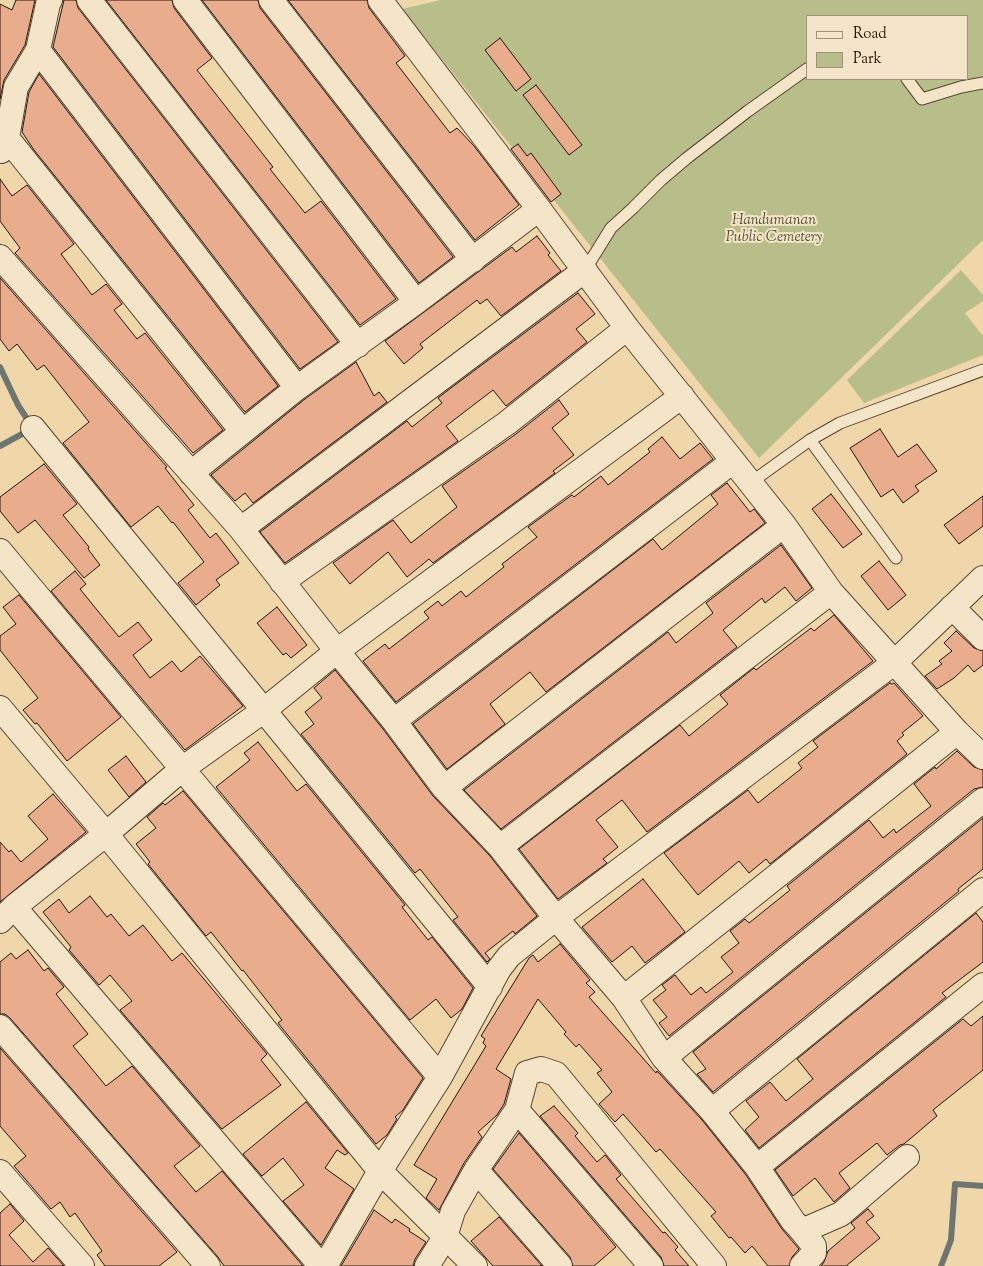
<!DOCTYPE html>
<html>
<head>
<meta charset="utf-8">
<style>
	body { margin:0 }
	#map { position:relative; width:983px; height:1266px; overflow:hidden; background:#f0d7aa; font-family:"Sorts Mill Goudy",serif }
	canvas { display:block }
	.legend { position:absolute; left:806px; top:15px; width:162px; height:65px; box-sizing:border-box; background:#f5e5c8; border:1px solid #a0927c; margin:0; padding:6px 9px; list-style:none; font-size:15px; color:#21150a }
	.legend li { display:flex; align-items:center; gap:10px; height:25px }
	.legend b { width:25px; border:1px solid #a0927c }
</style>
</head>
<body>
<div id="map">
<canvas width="983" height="1266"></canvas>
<ul class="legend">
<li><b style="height:6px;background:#f5e5c8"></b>Road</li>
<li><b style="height:14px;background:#b8be8a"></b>Park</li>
</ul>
</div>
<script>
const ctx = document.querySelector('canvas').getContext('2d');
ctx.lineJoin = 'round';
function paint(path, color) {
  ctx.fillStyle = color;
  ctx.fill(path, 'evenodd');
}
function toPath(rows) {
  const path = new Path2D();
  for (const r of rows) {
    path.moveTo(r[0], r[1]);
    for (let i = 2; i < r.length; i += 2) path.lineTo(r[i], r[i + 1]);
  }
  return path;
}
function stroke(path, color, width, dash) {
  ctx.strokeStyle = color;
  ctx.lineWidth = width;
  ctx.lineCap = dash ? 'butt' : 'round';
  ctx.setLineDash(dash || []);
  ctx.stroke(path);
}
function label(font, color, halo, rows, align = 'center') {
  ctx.font = font + ' "Sorts Mill Goudy",serif';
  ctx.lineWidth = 4;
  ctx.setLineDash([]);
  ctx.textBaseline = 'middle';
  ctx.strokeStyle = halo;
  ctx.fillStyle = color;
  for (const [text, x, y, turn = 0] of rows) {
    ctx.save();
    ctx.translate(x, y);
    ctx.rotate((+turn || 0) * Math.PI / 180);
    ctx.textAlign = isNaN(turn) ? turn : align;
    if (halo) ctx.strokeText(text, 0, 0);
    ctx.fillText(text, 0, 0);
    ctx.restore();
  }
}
const green = toPath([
	[441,0,983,0,983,240,759,458,402,9],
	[807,16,967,16,967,79,807,79],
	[961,270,983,295,983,301,965,313,983,336,983,355,864,403,847,380]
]);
const stream = toPath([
	[0,367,18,405,33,428,0,446],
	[941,1266,951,1240,955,1184,983,1186]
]);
const building = toPath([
	[16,0,35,0,25,45,4,80,0,99,0,4,12,10,16,0],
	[64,0,76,0,78,8,338,342,300,369,53,47,64,0],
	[106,0,172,0,174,8,212,58,197,70,273,167,270,169,305,213,321,201,396,299,360,325,106,0],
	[202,0,258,0,260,8,453,257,419,283,202,0],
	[288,0,367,0,369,8,405,56,396,63,450,133,457,128,474,146,519,205,475,240,288,0],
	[500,38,531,79,516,91,485,50,500,38],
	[39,74,278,386,245,412,34,150,22,132,29,92,39,74],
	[536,85,582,145,569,155,523,95,536,85],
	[518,144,527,156,531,153,561,194,551,202,511,149,518,144],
	[0,179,12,196,27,185,74,244,61,254,92,295,106,284,122,304,114,310,137,339,145,333,223,430,193,453,15,253,20,248,0,221,0,179],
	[537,236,550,253,548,255,561,271,501,316,487,299,480,304,477,300,420,344,423,348,404,364,385,341,512,247,516,252,537,236],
	[0,278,167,467,165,468,194,505,188,510,210,538,216,533,239,563,216,580,220,585,196,605,178,583,204,562,173,522,172,523,158,506,131,527,63,443,89,422,44,365,37,370,17,344,9,351,0,339,0,278],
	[578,293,595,314,576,329,587,342,506,406,493,390,446,426,458,441,285,563,260,532,407,421,412,427,442,403,438,398,451,388,578,293],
	[356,362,374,396,379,392,387,402,253,503,245,493,235,501,211,475,305,399,356,362],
	[559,400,569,414,552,428,574,455,553,471,555,473,433,563,429,559,407,577,388,552,350,584,333,563,393,520,411,543,457,507,442,486,516,434,559,400],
	[880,429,898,457,917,444,937,471,915,486,919,491,903,503,893,489,881,497,850,448,880,429],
	[662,437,680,459,700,443,713,459,396,702,363,661,385,644,389,649,429,618,424,612,438,601,442,606,461,591,466,597,504,567,502,564,537,537,528,527,572,495,574,497,601,476,608,485,650,452,648,449,662,437],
	[44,464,77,504,63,515,89,547,88,549,100,565,84,578,35,520,18,533,0,511,0,497,44,464],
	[727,483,750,512,754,509,765,523,546,692,530,672,490,704,505,724,447,769,413,724,653,539,662,550,718,504,711,495,727,483],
	[831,494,862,534,843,548,812,509,831,494],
	[983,496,983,526,959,544,944,525,983,496],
	[781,545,812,588,796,601,785,587,765,603,762,598,723,630,737,647,501,829,464,790,668,632,676,643,713,613,706,603,781,545],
	[879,561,906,595,888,610,861,576,879,561],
	[75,571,86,584,80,589,119,637,138,622,152,640,133,655,150,678,172,661,181,672,200,656,243,706,185,750,51,591,75,571],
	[19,595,121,717,67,761,37,723,35,724,23,710,38,698,0,650,0,636,16,624,3,607,19,595],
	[277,607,307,645,291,658,286,653,283,655,257,623,277,607],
	[834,615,873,661,647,832,622,800,596,820,618,847,603,859,607,863,558,899,519,849,680,725,689,736,728,704,720,695,754,668,756,670,811,628,814,631,834,615],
	[956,631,974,648,983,651,983,665,974,672,968,665,954,678,937,689,925,676,942,664,939,661,952,651,944,643,956,631],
	[335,670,383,729,433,796,490,856,537,916,515,934,513,931,485,953,490,959,487,962,453,920,458,917,420,869,415,873,301,734,314,724,305,712,322,698,314,688,335,670],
	[890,683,892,684,894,683,923,716,902,733,904,735,897,741,907,754,770,864,766,859,749,873,739,861,698,895,664,853,748,790,758,803,802,768,798,763,818,747,813,741,890,683],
	[258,742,297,791,306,784,405,905,402,907,428,940,432,937,473,988,462,1009,451,1018,436,999,410,1020,216,787,250,760,244,753,258,742],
	[957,751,974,767,983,770,983,787,974,789,669,1036,659,1023,667,1017,653,1000,666,990,662,985,675,975,691,995,701,987,706,993,733,972,721,957,739,943,730,931,745,919,749,923,790,890,787,886,869,820,883,838,894,829,896,833,931,806,914,784,935,767,936,769,957,751],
	[126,756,146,782,129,797,108,770,126,756],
	[183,791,423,1078,403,1110,395,1117,397,1119,387,1135,376,1144,278,1023,282,1020,243,970,242,971,211,932,206,936,148,864,150,862,136,844,156,828,147,817,163,803,165,805,183,791],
	[53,794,86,832,0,902,0,842,9,852,11,850,21,862,48,839,28,816,53,794],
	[983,818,983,869,958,889,959,891,713,1092,697,1074,706,1069,693,1052,983,818],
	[643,879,685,932,645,963,632,946,612,962,582,927,643,879],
	[90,896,107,917,111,914,129,936,143,925,172,961,182,953,267,1054,261,1060,281,1085,222,1129,120,1010,132,1001,110,975,99,985,69,950,71,947,43,912,59,899,69,913,90,896],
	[976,913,983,922,983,962,942,993,946,997,759,1148,745,1130,759,1117,746,1101,770,1082,786,1101,813,1079,797,1059,976,913],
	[560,944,590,980,586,983,595,992,589,997,656,1073,657,1071,702,1120,746,1175,782,1229,799,1249,792,1257,789,1266,768,1266,752,1246,745,1253,731,1237,729,1238,711,1216,716,1212,660,1149,656,1152,623,1114,615,1122,599,1104,612,1092,597,1073,602,1070,579,1044,576,1047,564,1034,566,1032,538,999,496,1069,511,1079,504,1104,497,1115,478,1132,482,1137,464,1163,439,1210,426,1198,437,1179,414,1165,486,1046,483,1043,485,1039,481,1036,529,958,533,955,538,962,560,944],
	[28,950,44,971,48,968,64,987,56,994,88,1034,73,1046,106,1086,132,1066,200,1146,174,1166,196,1192,222,1171,303,1266,224,1266,218,1257,10,1018,5,1014,0,1014,0,962,11,953,16,959,28,950],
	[983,1016,983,1070,933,1110,937,1116,904,1144,900,1145,887,1155,877,1143,839,1173,850,1188,834,1202,815,1178,793,1196,775,1170,963,1019,971,1026,983,1016],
	[0,1048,177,1252,159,1266,105,1266,97,1255,102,1251,75,1213,70,1217,60,1202,51,1209,14,1166,26,1156,0,1126,0,1048],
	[306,1102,348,1153,345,1155,337,1150,325,1168,354,1189,321,1245,283,1201,304,1185,283,1158,262,1176,243,1154,306,1102],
	[554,1106,578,1133,575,1136,597,1162,605,1155,621,1175,616,1179,663,1233,665,1232,678,1247,675,1250,689,1266,664,1266,661,1257,540,1116,554,1106],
	[519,1133,616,1247,594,1266,573,1266,570,1257,493,1169,519,1133],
	[10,1204,24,1221,9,1235,33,1262,48,1248,64,1266,0,1266,0,1213,10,1204],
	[868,1209,874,1216,866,1222,880,1238,846,1266,821,1266,824,1262,828,1251,855,1228,851,1223,868,1209],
	[374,1210,392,1223,395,1219,410,1229,409,1231,426,1242,415,1259,413,1266,341,1266,374,1210],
	[499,1217,542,1266,493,1266,471,1241,499,1217]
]);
const service = toPath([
	[907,79,922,99,961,87,983,83],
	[585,270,611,228,633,208,661,180,687,158,748,111,807,69],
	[810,440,896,558],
	[750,483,810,440,840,423,983,370]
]);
const minor = toPath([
	[89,0,358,345],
	[185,0,416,302],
	[271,0,473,260],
	[380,0,539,209,627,328,784,525,831,592,957,732,983,757],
	[38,50,297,388],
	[7,138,242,431],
	[1,151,7,138,16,87,38,50,48,4,50,0],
	[0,257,241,529,337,651,394,721,444,788,500,847,556,918,624,998,664,1058,712,1111,757,1167,793,1221,802,1231,841,1214,907,1157],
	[33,428,490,987],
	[191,473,297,388,416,302,539,209],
	[241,529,585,270],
	[0,551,440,1077],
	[282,582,507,423,627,328],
	[952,607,983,638],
	[0,708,106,834,380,1171,475,1266],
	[394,721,733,461],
	[444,788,784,525],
	[500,847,831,592],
	[14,907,321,1266],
	[0,921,14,907,106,834,182,769,263,711,337,651,682,396],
	[624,998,957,732],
	[0,1027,208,1266],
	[664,1058,983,800],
	[517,1110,651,1266],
	[712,1111,983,890],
	[757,1167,983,985],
	[476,1170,560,1266],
	[0,1172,82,1266],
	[802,1231,814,1246,814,1253,802,1266],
	[325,1266,380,1171,440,1077,499,969,509,956,556,918,895,662,983,578],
	[427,1266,445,1237,453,1211,476,1170,517,1110,527,1073,541,1069,556,1074,714,1266]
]);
const parkNames = [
	["Handumanan",774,221],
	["Public Cemetery",774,238]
];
paint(green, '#b8be8a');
stroke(stream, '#6d7671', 6);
paint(building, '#e9ad8e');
stroke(building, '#21150a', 1);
stroke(service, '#554632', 13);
stroke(minor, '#554632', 26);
stroke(service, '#f5e5c8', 11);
stroke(minor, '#f5e5c8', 24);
label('italic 15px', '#565037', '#f5e5c8', parkNames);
</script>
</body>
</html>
